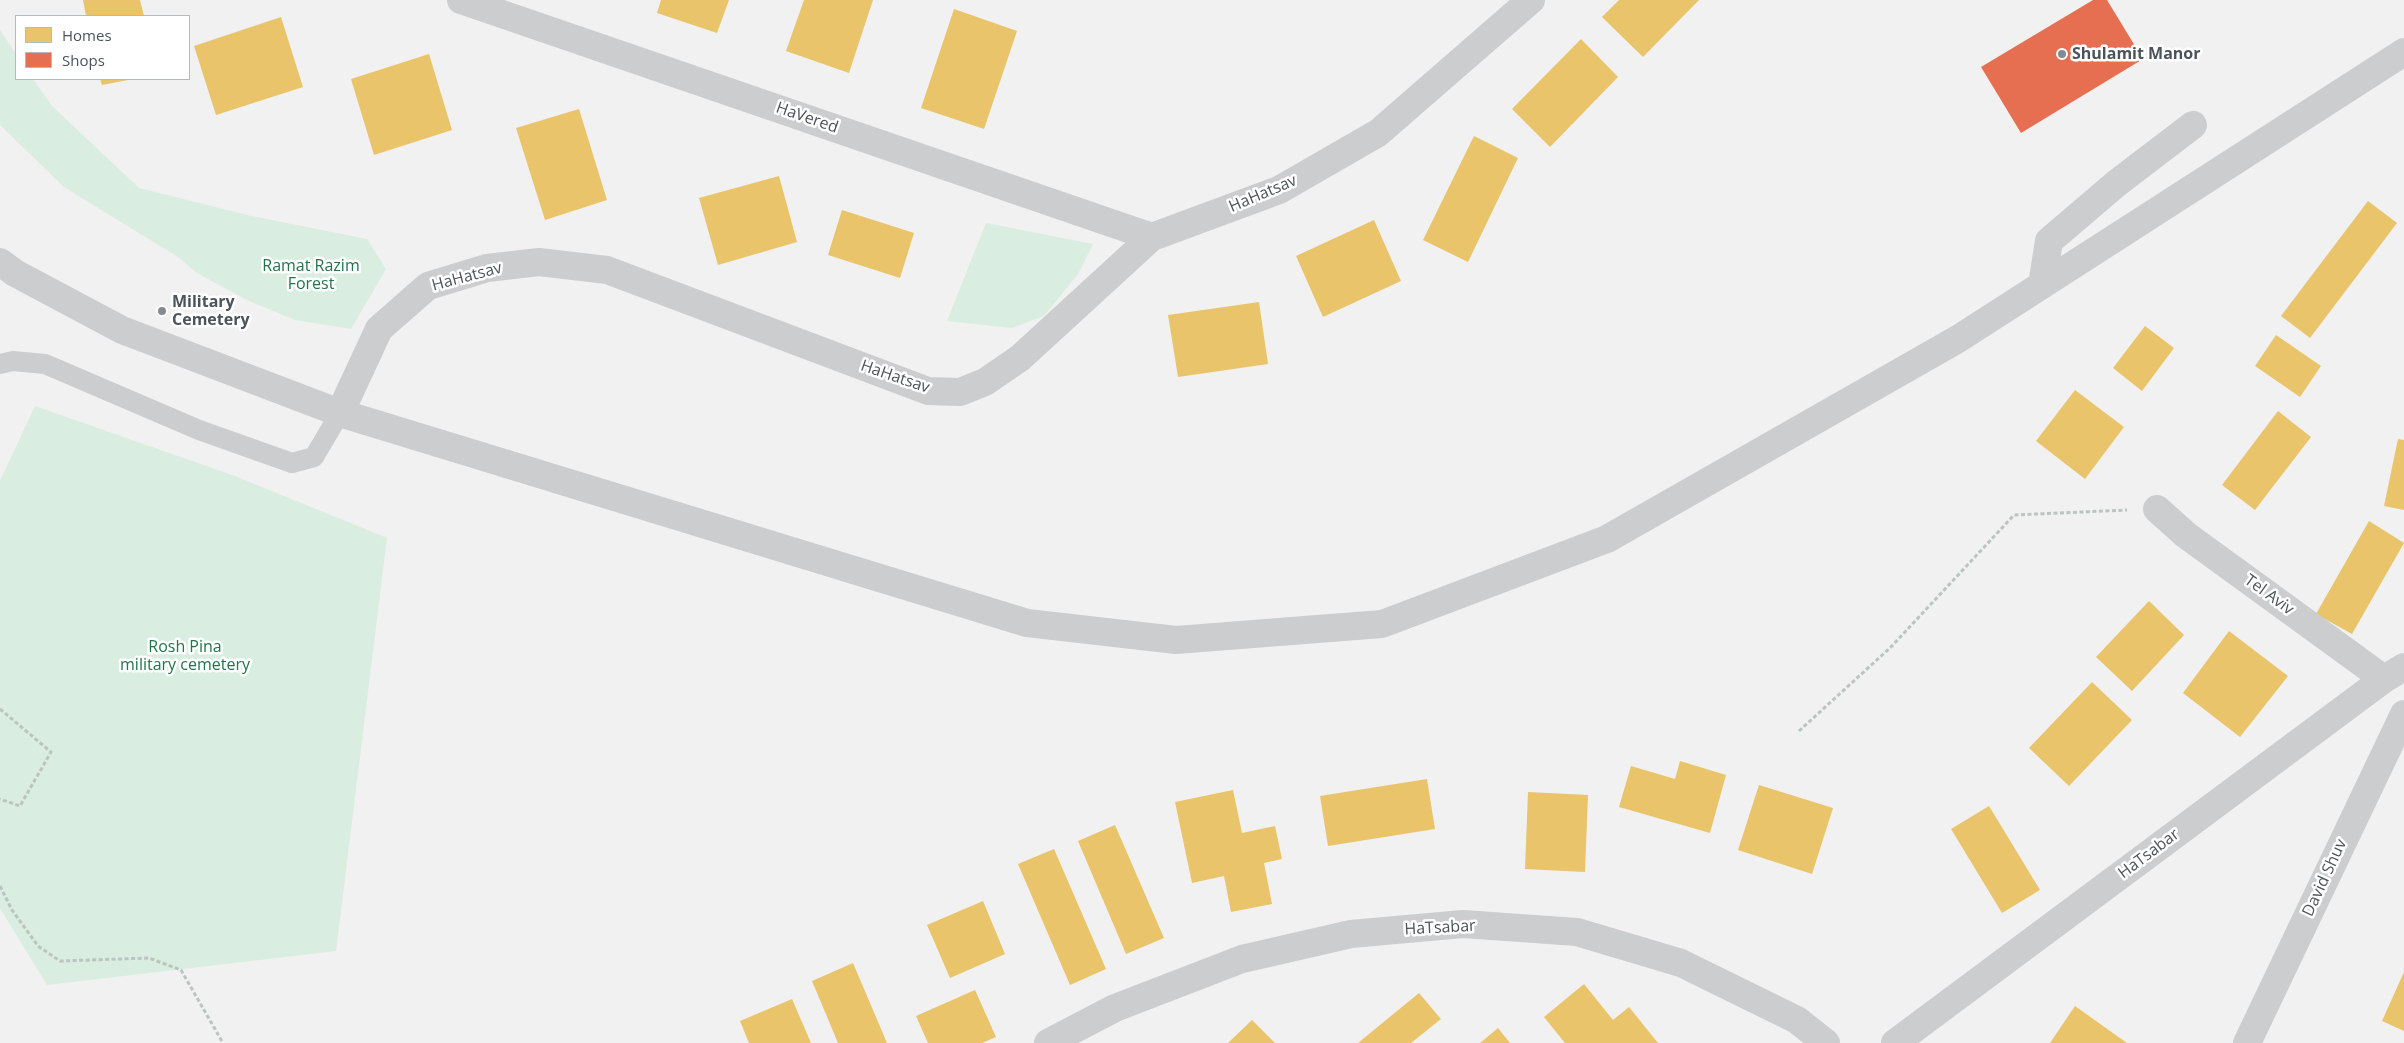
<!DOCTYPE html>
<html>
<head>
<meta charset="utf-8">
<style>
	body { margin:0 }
	#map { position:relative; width:2404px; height:1043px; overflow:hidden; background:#f1f1f1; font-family:"Open Sans",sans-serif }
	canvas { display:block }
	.legend { position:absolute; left:15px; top:15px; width:175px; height:65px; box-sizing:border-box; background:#fff; border:1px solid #b7babd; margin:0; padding:6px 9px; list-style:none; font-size:15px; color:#4b535b }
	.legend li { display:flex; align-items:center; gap:10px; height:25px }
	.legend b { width:25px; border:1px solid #b7babd }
</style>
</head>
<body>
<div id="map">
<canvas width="2404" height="1043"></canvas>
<ul class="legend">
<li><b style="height:14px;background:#e9c46a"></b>Homes</li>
<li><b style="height:14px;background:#e76f51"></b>Shops</li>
</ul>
</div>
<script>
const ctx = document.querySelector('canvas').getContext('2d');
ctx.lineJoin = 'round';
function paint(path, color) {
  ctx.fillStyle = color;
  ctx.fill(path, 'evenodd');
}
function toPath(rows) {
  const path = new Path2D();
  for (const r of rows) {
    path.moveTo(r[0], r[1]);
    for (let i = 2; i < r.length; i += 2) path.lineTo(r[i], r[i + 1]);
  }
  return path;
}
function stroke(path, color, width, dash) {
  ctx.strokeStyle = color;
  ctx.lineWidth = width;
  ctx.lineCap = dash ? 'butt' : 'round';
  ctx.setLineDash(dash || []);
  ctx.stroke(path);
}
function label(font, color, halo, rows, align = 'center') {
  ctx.font = font + ' "Open Sans",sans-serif';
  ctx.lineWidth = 5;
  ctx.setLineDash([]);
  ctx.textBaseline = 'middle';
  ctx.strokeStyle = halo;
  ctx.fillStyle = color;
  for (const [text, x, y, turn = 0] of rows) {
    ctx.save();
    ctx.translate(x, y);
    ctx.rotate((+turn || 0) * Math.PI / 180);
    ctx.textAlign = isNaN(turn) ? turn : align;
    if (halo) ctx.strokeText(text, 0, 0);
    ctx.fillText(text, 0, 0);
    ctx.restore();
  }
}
const green = toPath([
	[0,30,16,54,16,79,33,79,52,106,139,188,247,215,367,239,386,269,351,329,295,320,249,301,197,273,178,257,64,187,0,125],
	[986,223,1093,244,1078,274,1044,316,1012,328,947,321],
	[35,406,235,476,387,538,336,951,47,985,0,908,0,481]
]);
const homes = toPath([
	[83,0,140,0,144,16,86,16],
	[661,0,729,0,717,33,657,13],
	[804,0,873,0,849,73,786,51],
	[1619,0,1699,0,1643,57,1602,17],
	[954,9,1017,31,984,129,921,108],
	[281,17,303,87,216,115,194,46],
	[1581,39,1618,77,1550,147,1512,109],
	[429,54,452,130,374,155,351,79],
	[100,79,128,79,128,80,102,85],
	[579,109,607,200,545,220,516,128],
	[1474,136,1518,158,1468,262,1423,240],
	[779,176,797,242,718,265,699,198],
	[2368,201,2397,223,2310,338,2281,316],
	[842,210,914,233,900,278,828,255],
	[1374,220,1401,281,1323,317,1296,256],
	[1259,302,1268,364,1178,377,1168,315],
	[2145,326,2174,348,2142,391,2113,368],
	[2276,335,2321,366,2300,397,2255,366],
	[2075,390,2124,427,2085,479,2036,441],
	[2278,411,2311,437,2255,510,2222,485],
	[2398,439,2404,440,2404,510,2384,506],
	[2369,521,2404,543,2352,634,2316,614],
	[2149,601,2184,635,2132,691,2096,657],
	[2229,631,2288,676,2240,737,2183,693],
	[2092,682,2132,720,2069,786,2029,748],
	[1680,761,1726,775,1710,833,1619,807,1631,766,1675,779],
	[1427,779,1435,829,1328,846,1320,796],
	[1759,785,1833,808,1812,874,1738,850],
	[1233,790,1242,833,1275,826,1282,859,1264,863,1272,904,1231,912,1224,876,1192,883,1175,802],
	[1528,792,1588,795,1585,872,1525,869],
	[1989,806,2040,890,2002,913,1951,829],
	[1115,825,1164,938,1126,954,1078,841],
	[1054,849,1106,969,1070,985,1018,864],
	[983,901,1005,954,950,978,927,925],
	[853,963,887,1043,838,1043,812,981],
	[2404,972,2404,1031,2382,1021],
	[1584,984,1613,1020,1629,1007,1658,1043,1565,1043,1544,1017],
	[975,990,996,1037,982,1043,928,1043,916,1016],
	[1419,993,1441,1019,1411,1043,1358,1043],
	[792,999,811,1043,749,1043,740,1021],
	[2075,1006,2127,1043,2050,1043],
	[1252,1020,1275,1043,1228,1043],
	[1498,1028,1510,1043,1480,1043]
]);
const shops = toPath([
	[2093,0,2107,0,2143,59,2021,133,1981,67]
]);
const path = toPath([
	[0,709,51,752,20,806,0,799],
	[1799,731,1891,647,2014,515,2127,510],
	[0,886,12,910,38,946,60,961,149,958,181,970,223,1043]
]);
const service = toPath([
	[0,364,13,361,45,364,199,430,292,463,314,457,340,413]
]);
const minor = toPath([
	[461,0,1152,237],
	[2042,285,2049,241,2117,183,2193,125],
	[340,413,379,329,428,286,487,268,539,262,607,270,928,391,960,392,985,382,1020,358,1152,237,1279,190,1378,133,1531,0],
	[2157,509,2186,535,2384,679],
	[1048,1043,1115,1008,1242,959,1351,934,1463,924,1577,932,1681,963,1797,1020,1826,1043],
	[1895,1043,2384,679,2404,667]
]);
const secondary = toPath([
	[0,262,15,273,122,330,340,413,1027,623,1176,640,1382,624,1607,539,1958,339,2404,52],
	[2247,1043,2404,714]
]);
const markers = [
	[2062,54,5,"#858a90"],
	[162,311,5,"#858a90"]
];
const poiNames = [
	["Shulamit Manor",2072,54],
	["Military",172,302],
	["Cemetery",172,320]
];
const streetNames = [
	["HaVered",807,118,19],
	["HaHatsav",1263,194,-23],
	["HaHatsav",467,277,-15],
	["HaHatsav",895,377,19],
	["Tel Aviv",2269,595,36],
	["HaTsabar",2149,854,-37],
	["David Shuv",2325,878,-65],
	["HaTsabar",1440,928,-3]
];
const parkNames = [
	["Ramat Razim",311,266],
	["Forest",311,284],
	["Rosh Pina",185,647],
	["military cemetery",185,665]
];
paint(green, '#d9ede0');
paint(homes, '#e9c46a');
paint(shops, '#e76f51');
stroke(path, '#bbc4c1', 3, [4, 2.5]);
stroke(service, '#cccdcf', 20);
stroke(minor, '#cccdcf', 28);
stroke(secondary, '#cccdcf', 28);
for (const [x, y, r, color] of markers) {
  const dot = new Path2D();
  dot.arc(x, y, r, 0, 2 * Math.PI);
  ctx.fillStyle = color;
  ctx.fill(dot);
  stroke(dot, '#fff', 2);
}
label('bold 16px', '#4b535b', '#fff', poiNames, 'left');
label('16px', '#4b535b', '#fff', streetNames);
label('16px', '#23744c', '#fff', parkNames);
</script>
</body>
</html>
